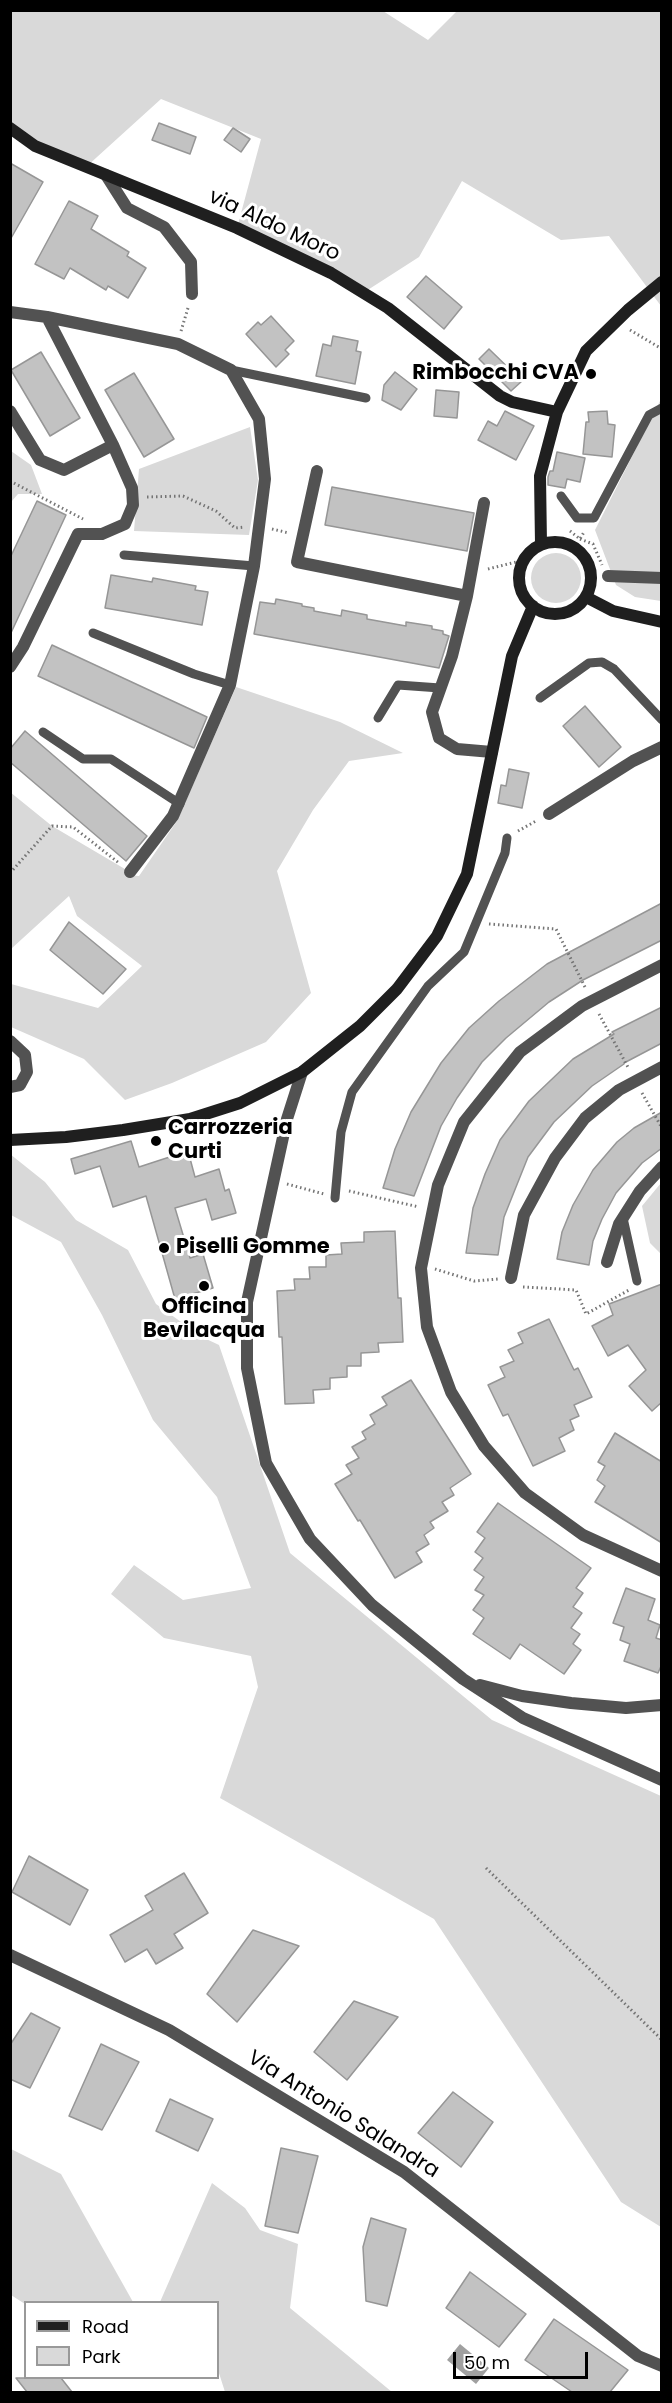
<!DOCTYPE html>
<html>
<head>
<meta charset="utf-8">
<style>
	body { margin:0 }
	#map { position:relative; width:672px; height:2403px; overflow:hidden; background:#fff; font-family:Poppins,sans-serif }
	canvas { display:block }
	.frame { position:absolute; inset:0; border:12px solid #000; pointer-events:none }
	.legend { position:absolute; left:24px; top:2301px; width:195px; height:78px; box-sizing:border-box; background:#fff; border:2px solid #999; margin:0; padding:8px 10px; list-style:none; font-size:18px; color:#000 }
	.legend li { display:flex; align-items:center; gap:12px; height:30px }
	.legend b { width:30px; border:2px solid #999 }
	.scale { position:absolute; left:453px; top:2352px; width:135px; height:27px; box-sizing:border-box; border:3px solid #000; border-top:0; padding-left:8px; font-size:18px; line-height:21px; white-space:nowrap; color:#000; -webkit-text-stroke:4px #fff; paint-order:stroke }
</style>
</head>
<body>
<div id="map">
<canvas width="672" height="2403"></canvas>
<div class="frame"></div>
<ul class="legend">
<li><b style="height:8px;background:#1f1f1f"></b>Road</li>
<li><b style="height:16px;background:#d9d9d9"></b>Park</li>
</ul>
<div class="scale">50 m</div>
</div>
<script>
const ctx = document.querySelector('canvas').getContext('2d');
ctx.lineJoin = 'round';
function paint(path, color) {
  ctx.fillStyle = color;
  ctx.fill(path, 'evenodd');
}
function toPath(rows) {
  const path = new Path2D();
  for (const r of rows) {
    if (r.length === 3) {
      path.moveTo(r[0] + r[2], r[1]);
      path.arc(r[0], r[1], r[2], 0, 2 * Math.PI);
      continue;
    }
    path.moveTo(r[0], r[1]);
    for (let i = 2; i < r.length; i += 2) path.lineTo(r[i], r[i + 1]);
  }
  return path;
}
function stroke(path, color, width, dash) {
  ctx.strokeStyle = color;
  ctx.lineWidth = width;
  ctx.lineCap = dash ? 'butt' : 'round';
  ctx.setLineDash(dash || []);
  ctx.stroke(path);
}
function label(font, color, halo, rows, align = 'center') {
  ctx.font = font + ' Poppins,sans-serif';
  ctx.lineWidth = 6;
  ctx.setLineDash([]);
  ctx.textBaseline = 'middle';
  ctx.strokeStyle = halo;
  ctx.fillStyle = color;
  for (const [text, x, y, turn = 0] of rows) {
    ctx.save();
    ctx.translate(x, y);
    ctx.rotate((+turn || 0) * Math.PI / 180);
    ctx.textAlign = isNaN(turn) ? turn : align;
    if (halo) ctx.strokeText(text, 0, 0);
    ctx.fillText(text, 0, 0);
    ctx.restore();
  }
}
const green = toPath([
	[11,11,383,11,428,40,457,11,661,11,661,306,609,236,561,240,462,181,419,257,363,293,237,228,261,139,161,99,86,167,11,128],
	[661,399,661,601,635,597,616,585,595,530],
	[250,427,258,480,249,535,134,531,139,469],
	[11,451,31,465,42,494,18,494,11,502],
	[556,578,25],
	[236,687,340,722,403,753,349,761,313,810,277,871,311,993,266,1042,172,1083,125,1100,84,1059,11,1027,11,984,98,1008,142,966,77,916,69,896,11,949,10,792,52,826,130,872,128,875,139,876,177,821],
	[10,1154,45,1182,76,1220,128,1250,156,1304,202,1337,219,1345,290,1553,492,1720,661,1796,661,2227,621,2202,434,1919,220,1798,258,1687,251,1656,164,1638,111,1594,134,1565,183,1600,251,1588,217,1497,153,1420,102,1315,61,1242,11,1215],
	[661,1183,661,1254,650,1243,642,1206],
	[11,2149,61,2174,133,2302,25,2304,11,2295],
	[212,2183,245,2208,260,2230,298,2244,290,2308,392,2392,225,2392,218,2370,218,2302,160,2302]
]);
const water = toPath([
	[460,2344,489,2368,476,2384,447,2360]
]);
const building = toPath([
	[159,123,196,137,190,154,152,140,159,123],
	[233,128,250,139,241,152,224,140,233,128],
	[10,163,43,182,10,240,10,163],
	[69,201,98,216,91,229,129,252,127,256,146,268,128,298,108,286,106,290,70,268,64,279,35,264,69,201],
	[426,276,462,307,444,329,407,297,426,276],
	[271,316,294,341,285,350,289,354,276,367,246,334,258,322,261,325,271,316],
	[333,336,358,341,356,351,361,352,355,384,316,376,323,344,331,346,333,336],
	[489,349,522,381,511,391,479,359,489,349],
	[41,352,80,418,50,436,11,370,41,352],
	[395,372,417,389,401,410,382,400,384,385,395,372],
	[134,373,174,439,144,457,105,390,134,373],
	[436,390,459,392,457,418,434,416,436,390],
	[505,411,534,426,516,460,478,440,488,421,497,426,505,411],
	[607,411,608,424,615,425,612,457,583,454,586,422,589,422,588,412,607,411],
	[557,452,585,458,580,482,567,479,565,488,548,485,548,477,550,471,553,471,557,452],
	[332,487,474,513,467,551,325,525,332,487],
	[37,501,66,515,10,635,10,558,37,501],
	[111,575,152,582,153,578,196,586,195,590,208,592,202,625,105,608,111,575],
	[276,599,302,604,302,606,314,608,314,611,341,616,342,610,367,615,367,619,406,626,406,622,432,626,432,629,443,631,443,634,449,636,439,668,254,634,260,602,275,604,276,599],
	[52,645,207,717,194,748,38,676,52,645],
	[585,706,621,747,599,767,563,726,585,706],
	[25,731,147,836,126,861,10,762,10,749,25,731],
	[509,769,529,773,522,808,498,803,501,785,506,786,509,769],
	[662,903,662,940,583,980,549,1002,506,1038,482,1062,457,1098,441,1126,414,1196,383,1188,395,1149,411,1112,441,1063,469,1028,499,1001,547,964,662,903],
	[69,922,126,969,103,994,50,950,69,922],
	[662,1007,662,1043,624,1063,624,1064,592,1086,554,1122,528,1157,504,1217,498,1255,466,1253,473,1208,485,1174,500,1140,529,1101,573,1059,614,1034,612,1032,662,1007],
	[662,1112,662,1148,642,1163,616,1193,602,1219,593,1241,589,1265,557,1259,562,1232,573,1205,593,1170,617,1142,634,1128,662,1112],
	[131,1141,139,1167,188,1151,195,1177,219,1169,225,1191,229,1189,236,1213,212,1220,206,1199,175,1208,190,1258,203,1254,213,1288,175,1299,146,1196,113,1207,100,1166,75,1174,71,1159,131,1141],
	[395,1231,398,1298,401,1298,403,1342,378,1343,379,1352,361,1353,361,1366,347,1366,347,1377,330,1378,330,1389,313,1390,314,1403,285,1404,282,1337,279,1337,277,1291,295,1290,294,1279,310,1279,309,1267,326,1267,326,1255,342,1254,341,1243,364,1242,364,1232,395,1231],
	[662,1284,662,1402,652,1411,629,1386,646,1370,628,1345,608,1356,592,1326,613,1315,609,1304,662,1284],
	[549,1319,574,1370,578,1368,592,1397,574,1405,579,1416,570,1420,574,1430,559,1438,565,1451,533,1466,508,1414,503,1416,488,1385,505,1377,500,1367,514,1361,508,1350,523,1343,518,1333,549,1319],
	[411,1380,471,1474,450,1488,454,1495,442,1502,448,1511,430,1522,434,1528,424,1535,429,1544,416,1552,422,1562,395,1578,360,1520,358,1521,335,1484,352,1474,346,1465,359,1458,352,1447,366,1439,362,1432,375,1424,370,1415,387,1405,382,1397,411,1380],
	[615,1433,662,1462,662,1543,595,1502,605,1486,597,1480,605,1466,598,1462,615,1433],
	[498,1503,591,1568,576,1588,583,1593,573,1607,582,1613,571,1628,580,1634,573,1644,581,1650,564,1674,520,1644,510,1659,473,1634,484,1618,473,1610,484,1595,475,1590,484,1577,474,1570,483,1558,475,1552,485,1538,477,1532,498,1503],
	[626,1588,655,1599,648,1620,660,1625,656,1638,662,1640,662,1664,658,1673,624,1661,630,1644,620,1640,624,1627,613,1623,626,1588],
	[29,1856,88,1890,70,1925,12,1892,29,1856],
	[184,1873,208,1913,174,1934,183,1948,156,1964,147,1949,125,1962,110,1935,153,1910,145,1896,184,1873],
	[253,1930,299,1946,237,2022,207,1994,253,1930],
	[354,2001,398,2017,347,2080,314,2052,354,2001],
	[31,2013,60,2028,30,2088,10,2079,10,2045,31,2013],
	[101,2044,139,2062,102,2130,69,2116,101,2044],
	[453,2092,493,2122,461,2167,418,2133,453,2092],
	[170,2099,213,2119,198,2151,156,2131,170,2099],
	[281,2148,318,2156,298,2233,265,2226,281,2148],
	[371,2218,406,2229,387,2306,366,2301,363,2247,371,2218],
	[470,2272,526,2314,499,2347,446,2308,470,2272],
	[554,2319,628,2370,610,2392,572,2392,525,2360,554,2319],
	[16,2378,61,2378,72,2392,27,2392,16,2378]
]);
const path = toPath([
	[630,330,662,349],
	[181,331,188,308],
	[10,481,83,519],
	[147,497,183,496,216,511,235,528,245,527],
	[272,529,289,533],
	[570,531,580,539,584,532],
	[580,539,593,544,602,565],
	[488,569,524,560],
	[518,831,536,821],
	[10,873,52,826,73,827,119,863],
	[489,924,556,929,586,989],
	[599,1014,629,1069],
	[642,1093,662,1128],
	[287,1184,324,1194],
	[349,1191,419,1207],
	[435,1269,474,1281,498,1279],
	[523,1287,576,1290,586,1314,629,1290],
	[486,1868,662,2040]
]);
const lane = toPath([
	[231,370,366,398],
	[561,496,577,518,594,518,649,415,662,408],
	[124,555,254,566],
	[93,633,194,674,230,685],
	[540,698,589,663,602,662,614,669,662,720],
	[378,718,398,685,440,688],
	[43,732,83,759,111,759,180,804],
	[335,1198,341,1132,352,1092,428,986,464,952,505,853,507,838],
	[623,1218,637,1281]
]);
const street = toPath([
	[106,175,127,208,164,227,191,262,192,294],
	[10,312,47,317,178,344,231,370,259,419,265,479,254,566,230,685,173,816,130,872],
	[10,411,40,460,64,470,113,445],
	[317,471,297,562,467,596],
	[484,503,467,596,452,656,432,712,439,738,457,749,492,752],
	[608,576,662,578],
	[10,667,23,647,78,534,102,534,125,524,133,505,132,488,113,445,47,317],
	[549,814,633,761,662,747],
	[662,965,582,1006,520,1052,464,1122,438,1185,421,1268,427,1327,451,1392,484,1446,525,1493,583,1535,662,1571],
	[10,1041,25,1055,27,1072,20,1085,10,1087],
	[302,1072,287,1119,247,1302,247,1368,266,1463,310,1539,372,1605,463,1679,523,1718,662,1780],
	[607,1262,619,1224,640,1191,662,1167],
	[511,1278,524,1215,555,1158,585,1118,619,1090,662,1067],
	[480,1685,522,1696,571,1703,626,1708,662,1705],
	[10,1955,169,2030,404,2172,638,2356,662,2366]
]);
const secondary = toPath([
	[10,128,35,146,237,228,331,273,388,308,500,396,512,402,557,412],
	[555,578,36],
	[541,544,540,476,557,412,586,351,628,310,662,282],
	[586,597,613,611,662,622],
	[10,1140,66,1137,123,1130,190,1119,240,1103,302,1072,360,1026,397,989,437,936,467,874,512,656,533,606]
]);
const markers = [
	[591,374,6,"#000"],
	[156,1141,6,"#000"],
	[164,1248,6,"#000"],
	[204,1286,6,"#000"]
];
const streetNames = [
	["via Aldo Moro",274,226,25],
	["Via Antonio Salandra",343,2115,32]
];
const poiNames = [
	["Rimbocchi CVA",579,374,"right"],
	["Carrozzeria",168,1129],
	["Curti",168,1153],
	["Piselli Gomme",176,1248],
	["Officina",204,1308,"center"],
	["Bevilacqua",204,1332,"center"]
];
paint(green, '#d9d9d9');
paint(water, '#a0a0a0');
paint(building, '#c2c2c2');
stroke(building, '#969696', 1.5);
stroke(path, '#747474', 3, [1.5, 3]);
stroke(lane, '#525252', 9);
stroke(street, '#525252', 12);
stroke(secondary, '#1f1f1f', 12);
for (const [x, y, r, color] of markers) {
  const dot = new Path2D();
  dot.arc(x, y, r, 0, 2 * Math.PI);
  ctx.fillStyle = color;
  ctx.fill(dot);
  stroke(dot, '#fff', 2);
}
label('21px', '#000', '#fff', streetNames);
label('bold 21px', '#000', '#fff', poiNames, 'left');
</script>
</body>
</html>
